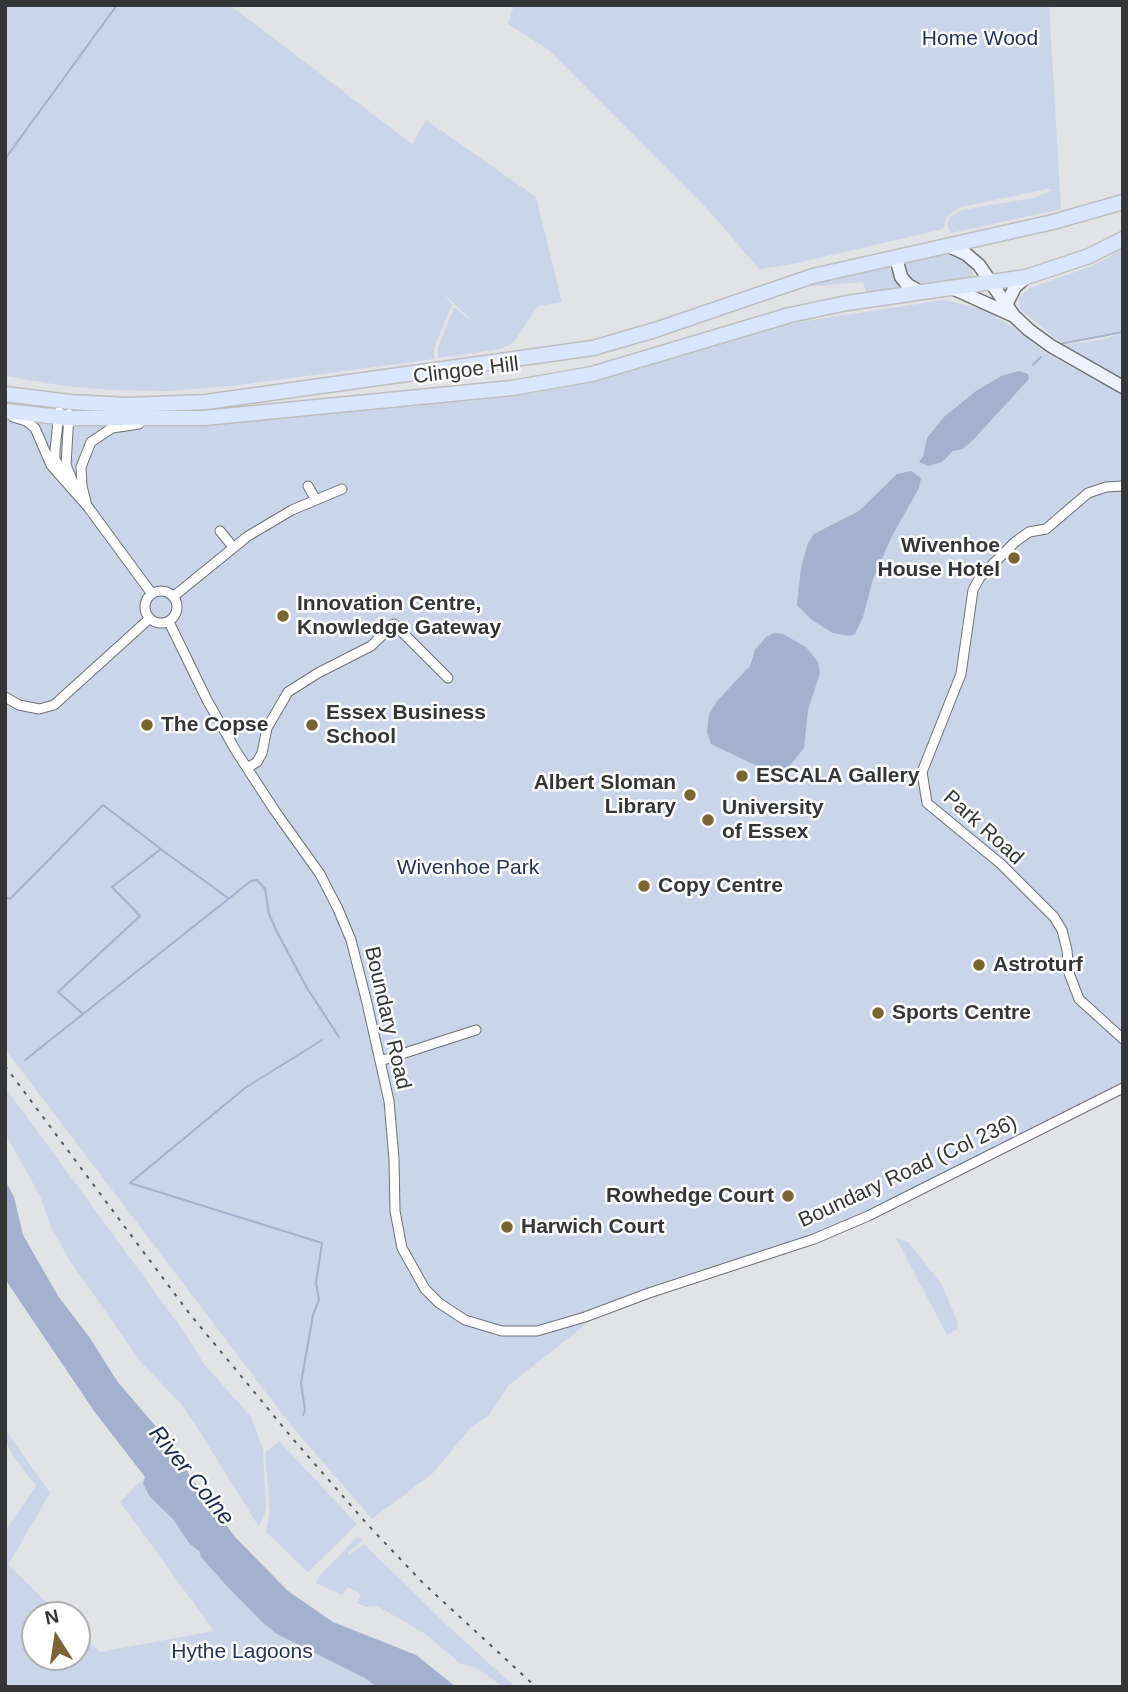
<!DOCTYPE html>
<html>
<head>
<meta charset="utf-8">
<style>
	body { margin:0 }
	#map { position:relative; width:1128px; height:1692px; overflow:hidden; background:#e1e3e6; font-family:Arial,sans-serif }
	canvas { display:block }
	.frame { position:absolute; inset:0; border:7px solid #343536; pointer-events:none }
	.north { position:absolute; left:21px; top:1601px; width:70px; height:70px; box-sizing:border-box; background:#fff; border:2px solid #aeaeaf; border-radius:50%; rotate:348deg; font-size:19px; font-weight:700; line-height:28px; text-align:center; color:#343536 }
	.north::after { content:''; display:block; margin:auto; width:24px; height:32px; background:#7b6434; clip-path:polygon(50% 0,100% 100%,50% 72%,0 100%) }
</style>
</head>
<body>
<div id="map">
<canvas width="1128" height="1692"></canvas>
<div class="frame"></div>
<div class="north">N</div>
</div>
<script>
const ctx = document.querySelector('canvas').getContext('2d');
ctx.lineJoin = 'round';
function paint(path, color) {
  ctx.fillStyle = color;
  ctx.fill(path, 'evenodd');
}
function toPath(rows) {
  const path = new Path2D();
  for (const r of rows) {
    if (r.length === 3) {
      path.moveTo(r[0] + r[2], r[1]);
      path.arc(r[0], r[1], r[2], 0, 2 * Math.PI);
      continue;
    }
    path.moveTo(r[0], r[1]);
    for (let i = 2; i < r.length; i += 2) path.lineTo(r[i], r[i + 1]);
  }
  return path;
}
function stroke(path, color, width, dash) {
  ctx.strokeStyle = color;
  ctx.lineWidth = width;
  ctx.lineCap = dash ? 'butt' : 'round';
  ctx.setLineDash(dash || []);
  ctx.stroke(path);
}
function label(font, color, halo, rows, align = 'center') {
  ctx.font = font + ' Arial,sans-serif';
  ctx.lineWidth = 5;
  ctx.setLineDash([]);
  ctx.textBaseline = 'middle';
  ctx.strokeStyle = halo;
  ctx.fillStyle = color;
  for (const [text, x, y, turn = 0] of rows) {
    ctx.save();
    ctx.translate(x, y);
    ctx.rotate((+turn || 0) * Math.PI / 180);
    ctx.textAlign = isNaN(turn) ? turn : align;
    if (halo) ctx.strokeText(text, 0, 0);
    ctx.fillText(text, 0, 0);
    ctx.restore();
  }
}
const green = toPath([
	[5,5,230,5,412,144,426,120,536,197,562,302,538,306,514,342,501,349,438,358,438,348,454,307,475,324,443,293,452,304,434,348,434,359,231,386,170,391,111,390,65,386,5,376],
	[514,5,1049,5,1061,209,951,233,947,226,950,217,962,210,1033,198,1053,190,1047,189,961,207,948,215,943,229,793,264,759,269,711,213,549,50,508,24],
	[1123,249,1123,331,1060,342,1020,309,1019,297,1030,288,1092,266],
	[946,253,954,255,971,266,973,274,971,277,916,284,906,277,904,265,906,262],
	[891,264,904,288,867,295,863,282,804,287,803,283],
	[944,300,979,308,996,317,1018,330,1044,352,1123,395,1123,1088,868,1216,604,1310,509,1385,489,1415,471,1427,433,1473,372,1519,290,1424,5,1049,5,418,64,425,205,425,509,397,589,383,787,324],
	[1123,334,1123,380,1060,345,1095,341],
	[5,1087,182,1329,204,1364,251,1417,263,1450,266,1509,259,1527,195,1424,180,1403,141,1362,70,1261,51,1227,40,1196,5,1133],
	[896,1238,908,1242,942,1285,958,1323,957,1329,947,1335],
	[5,1429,50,1493,8,1565,60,1615,35,1615,35,1657,77,1657,77,1631,100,1652,214,1631,120,1502,145,1477,400,1687,5,1687,5,1531,36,1486,16,1460,5,1441],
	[279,1441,357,1524,308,1572,266,1532,270,1511,265,1453],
	[358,1536,362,1541,348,1553,349,1555,364,1544,449,1627,515,1687,504,1687,475,1667,461,1664,424,1633,377,1606,366,1607,357,1603,361,1594,348,1587,342,1595,316,1583,319,1576]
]);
const water = toPath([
	[1019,371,1028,374,1029,379,973,440,963,449,953,451,942,462,928,466,919,462,923,457,927,438,944,417,976,391,1001,376],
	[911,471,921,478,919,488,892,536,873,579,863,617,855,634,850,636,833,633,812,620,797,605,801,567,808,543,814,534,859,511,897,474],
	[774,633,783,634,806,647,818,662,820,673,808,710,804,748,783,774,778,776,711,744,707,732,709,714,717,701,750,666,755,650,766,637],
	[5,1180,14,1197,23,1235,58,1296,90,1338,117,1381,169,1442,190,1476,235,1537,288,1591,333,1622,416,1655,456,1687,377,1687,365,1678,277,1634,262,1622,224,1583,201,1557,200,1552,189,1543,173,1519,150,1497,143,1484,145,1477,94,1411,5,1279]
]);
const stream = toPath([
	[5,159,117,5],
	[1059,344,1123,332],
	[1033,365,1041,357],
	[162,850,228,898],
	[5,897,10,899,103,805,161,849,112,887,140,916,58,992,82,1013],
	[25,1060,251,881,257,880,265,889,269,914,277,932,307,988,339,1037],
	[303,1415,305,1410,301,1383,313,1315,319,1300,316,1283,322,1243,130,1183,245,1088,322,1040]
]);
const street = toPath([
	[59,412,55,450,55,459,62,473],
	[69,414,66,465,77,492],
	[13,417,26,421,35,428,51,465,88,507,152,594],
	[308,486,316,500],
	[1123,486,1106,487,1088,493,1046,529,1029,532,1015,542,980,577,973,590,961,674,922,772,927,803,1001,864,1054,917,1062,930,1067,950,1069,973,1079,999,1123,1039],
	[86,502,82,486,81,467,91,442,112,428,139,424],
	[220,531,233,547],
	[161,607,16],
	[174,596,248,536,292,510,342,489],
	[169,622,207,700,236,751,275,811,320,874,338,909,351,940,367,1003,389,1101,394,1159,395,1211,402,1248,425,1289,439,1303,465,1320,502,1331,537,1331,585,1317,649,1293,814,1239,868,1216,1123,1088],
	[5,697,19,705,39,709,54,705,149,619],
	[247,768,257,762,262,753,267,728,288,692,318,673,371,646,394,624,448,678],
	[380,1061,476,1030]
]);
const secondary = toPath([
	[949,246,966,254,979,265,1014,316,1029,330,1051,346,1123,387],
	[896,257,901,277,908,285,920,292],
	[952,288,1014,316],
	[1007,303,1015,287,1026,277]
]);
const primary = toPath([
	[5,394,70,402,127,405,206,402,593,348,655,330,813,276,1053,222,1123,202],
	[5,411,69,418,204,418,512,388,592,374,790,315,847,303,1026,277,1089,256,1123,239]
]);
const rail = toPath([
	[5,1066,189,1313,293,1439,367,1524,423,1583,536,1687]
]);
const markers = [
	[1014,558,7,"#7b6434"],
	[283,616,7,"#7b6434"],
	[147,725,7,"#7b6434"],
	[312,725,7,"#7b6434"],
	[742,776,7,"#7b6434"],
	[690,795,7,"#7b6434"],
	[708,820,7,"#7b6434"],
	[644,886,7,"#7b6434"],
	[979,965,7,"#7b6434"],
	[878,1013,7,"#7b6434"],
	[788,1196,7,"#7b6434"],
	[507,1227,7,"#7b6434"]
];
const parkNames = [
	["Home Wood",980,39],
	["Wivenhoe Park",468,868],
	["Hythe Lagoons",242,1652]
];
const streetNames = [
	["Clingoe Hill",466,371,-7],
	["Park Road",983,828,42],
	["Boundary Road",387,1018,77],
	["Boundary Road (Col 236)",908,1172,-25]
];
const poiNames = [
	["Wivenhoe",1000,546,"right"],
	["House Hotel",1000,570,"right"],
	["Innovation Centre,",297,604],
	["Knowledge Gateway",297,628],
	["Essex Business",326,713],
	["School",326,737],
	["The Copse",161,725],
	["ESCALA Gallery",756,776],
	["Albert Sloman",676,783,"right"],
	["Library",676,807,"right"],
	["University",722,808],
	["of Essex",722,832],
	["Copy Centre",658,886],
	["Astroturf",993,965],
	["Sports Centre",892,1013],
	["Rowhedge Court",774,1196,"right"],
	["Harwich Court",521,1227]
];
const waterNames = [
	["River Colne",191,1476,51]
];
paint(green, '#cad5e9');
paint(water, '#a3b1ce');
stroke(stream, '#a3b1ce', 2);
stroke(street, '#707174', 11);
stroke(secondary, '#707174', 15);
stroke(primary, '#bebebf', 17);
stroke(street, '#fff', 9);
stroke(secondary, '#ecf3fe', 12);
stroke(primary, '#dae6fe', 14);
stroke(rail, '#565759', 2, [3.5, 7]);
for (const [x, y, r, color] of markers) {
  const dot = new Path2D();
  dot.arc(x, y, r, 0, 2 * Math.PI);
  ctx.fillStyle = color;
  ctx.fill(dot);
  stroke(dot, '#fff', 2.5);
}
label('21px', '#22345c', '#fff', parkNames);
label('21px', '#343536', '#fff', streetNames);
label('bold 21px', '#343536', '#fff', poiNames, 'left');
label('italic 23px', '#182a50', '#fff', waterNames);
</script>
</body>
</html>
